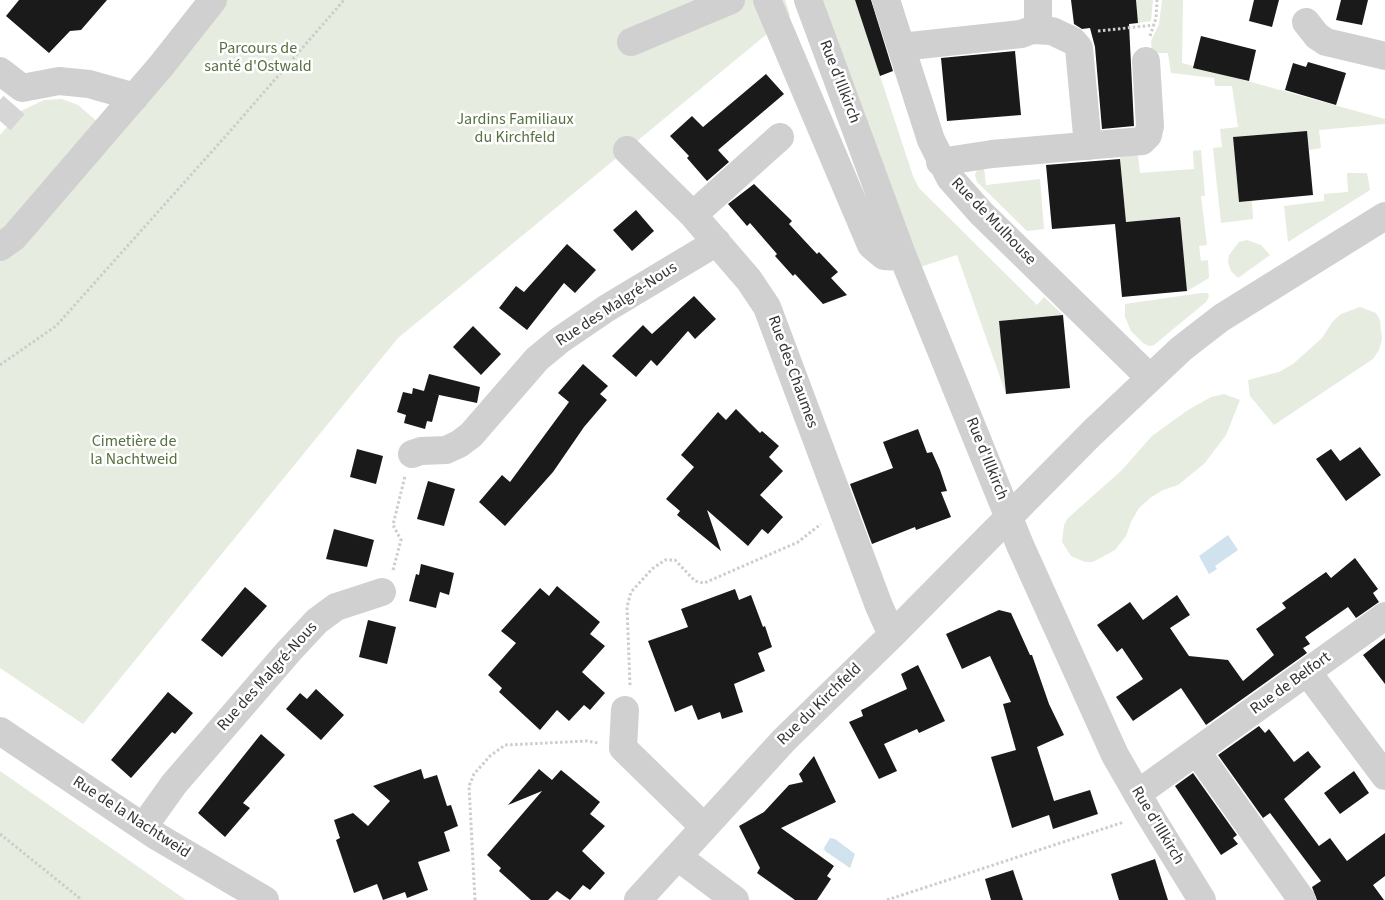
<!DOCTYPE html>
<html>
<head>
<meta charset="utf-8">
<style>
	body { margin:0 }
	canvas { display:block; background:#fff }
</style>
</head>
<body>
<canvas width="1385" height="900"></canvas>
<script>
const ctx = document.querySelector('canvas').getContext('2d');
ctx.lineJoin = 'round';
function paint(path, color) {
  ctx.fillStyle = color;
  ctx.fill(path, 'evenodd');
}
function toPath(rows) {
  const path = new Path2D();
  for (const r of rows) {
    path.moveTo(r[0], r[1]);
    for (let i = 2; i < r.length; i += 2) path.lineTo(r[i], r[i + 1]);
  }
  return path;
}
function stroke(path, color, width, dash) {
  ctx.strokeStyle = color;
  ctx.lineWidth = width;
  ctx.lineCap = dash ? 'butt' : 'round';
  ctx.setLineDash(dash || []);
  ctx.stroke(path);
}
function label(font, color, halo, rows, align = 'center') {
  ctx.font = font + ' "Source Sans 3",sans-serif';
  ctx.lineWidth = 5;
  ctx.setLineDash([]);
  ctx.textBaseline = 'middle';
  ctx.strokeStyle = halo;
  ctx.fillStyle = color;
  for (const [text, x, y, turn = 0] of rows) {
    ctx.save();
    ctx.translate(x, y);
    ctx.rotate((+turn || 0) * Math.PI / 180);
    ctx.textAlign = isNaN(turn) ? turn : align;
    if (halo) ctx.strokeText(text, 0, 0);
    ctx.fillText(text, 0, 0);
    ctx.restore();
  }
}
const green = toPath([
	[225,0,785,0,790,15,398,338,83,724,0,668,0,254],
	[817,0,855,0,913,176,919,188,1037,305,1044,297,1063,315,999,321,1006,394,957,255,917,268],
	[1136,0,1153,0,1151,21,1138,23],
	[1162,0,1183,0,1182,63,1385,119,1385,124,1319,130,1321,148,1309,150,1307,131,1233,137,1239,202,1252,201,1253,219,1221,223,1213,148,1222,147,1220,129,1238,127,1232,86,1215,86,1214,78,1171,73,1168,53,1152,53,1151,41,1159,24],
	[62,99,78,105,100,124,0,233,0,135,21,111,44,100],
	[1201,150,1205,196,1201,196,1207,245,1199,246,1201,261,1208,260,1209,278,1187,291,1179,217,1126,222,1120,157,1138,155,1140,173,1194,169,1193,151],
	[984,168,986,185,1040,179,1044,229,1027,231,977,182,975,175,977,170],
	[1347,173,1367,173,1370,190,1288,242,1284,206,1324,201,1324,194,1348,192],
	[1247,240,1261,245,1270,255,1238,278,1231,271,1228,262,1229,255,1239,242],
	[1201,293,1208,293,1209,296,1206,302,1154,345,1149,346,1143,343,1131,331,1125,317,1125,304],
	[1360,307,1376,313,1380,320,1382,339,1379,350,1373,359,1274,425,1250,396,1248,380,1279,372,1293,364,1322,338,1333,321,1341,314],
	[1224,394,1240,400,1226,435,1204,464,1178,485,1163,490,1150,498,1139,508,1131,522,1126,536,1115,550,1093,562,1085,562,1071,556,1062,542,1064,525,1068,518,1121,471,1152,436,1188,410,1211,397],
	[0,771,186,900,0,900]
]);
const water = toPath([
	[1228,535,1238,550,1215,566,1217,569,1209,574,1199,556],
	[830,838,835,839,855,854,850,868,825,851,824,848]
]);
const building = toPath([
	[19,0,107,0,81,30,70,31,49,53,6,16],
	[855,0,871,0,893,71,880,76],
	[1071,0,1136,0,1138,23,1129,24,1134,126,1102,129,1095,47,1090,28,1082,29,1074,24],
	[1254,0,1279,0,1272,27,1249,21],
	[1341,0,1368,0,1362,25,1336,20],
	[1201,36,1256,50,1249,81,1193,68],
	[1015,51,1021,115,947,121,941,58],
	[1308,62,1346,73,1336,105,1285,90,1293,63,1306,67],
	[766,74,784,94,718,150,729,162,707,181,687,158,689,156,670,136,692,116,703,127],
	[1307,131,1313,195,1239,202,1233,137],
	[1120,159,1126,222,1180,217,1187,291,1122,297,1115,224,1052,229,1046,165],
	[754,184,792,221,789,224,817,254,819,252,838,272,831,278,847,295,823,304,795,274,793,276,775,256,777,254,750,223,747,226,728,204],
	[636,210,654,231,632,251,613,230],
	[567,244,596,270,575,293,564,283,527,330,499,308,516,286,524,292],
	[694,296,716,319,695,339,688,331,657,366,651,360,636,377,612,356,643,325,652,334],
	[1063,315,1070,388,1006,394,999,321],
	[473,326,501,354,481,375,453,347],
	[583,364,608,386,600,394,607,400,584,427,553,472,505,526,479,502,502,475,510,482,569,402,558,393],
	[429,374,480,387,477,403,430,393,439,395,432,422,427,421,425,429,404,423,406,415,397,412,403,392,412,394,413,388,424,391],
	[736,409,760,433,762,431,779,446,769,457,783,471,760,495,783,517,768,534,762,529,748,546,707,510,721,551,677,515,680,511,666,499,694,467,681,455,718,412,726,420],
	[918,429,927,453,932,452,940,470,947,491,941,492,951,517,916,530,915,527,872,544,850,484,893,468,883,442],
	[1360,447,1381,475,1346,501,1316,459,1331,449,1340,461],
	[357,449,383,456,376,484,350,477],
	[428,481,455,489,444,526,417,519],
	[334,529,374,540,367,567,326,559],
	[1355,558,1378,589,1373,593,1379,602,1356,618,1348,607,1305,637,1310,644,1303,648,1307,653,1206,725,1181,688,1133,721,1116,697,1143,679,1122,648,1117,652,1097,625,1130,602,1143,620,1177,595,1190,615,1170,628,1189,656,1228,660,1243,681,1274,655,1256,629,1286,608,1282,603,1326,572,1331,578],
	[421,564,454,573,449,595,440,592,436,608,409,601,416,574,419,575],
	[557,586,600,622,590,634,605,646,582,672,605,693,590,710,584,705,569,721,557,710,540,730,499,692,502,688,488,675,516,643,501,631,540,588,549,596],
	[245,587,267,606,222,657,201,640],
	[735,589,739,600,751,595,763,627,765,626,772,647,758,653,765,671,734,684,743,712,722,719,720,712,698,720,692,705,675,712,648,641,688,627,681,609],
	[999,610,1011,613,1030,655,1032,655,1049,704,1064,735,1037,747,1054,801,1090,790,1098,814,1053,829,1049,815,1012,828,991,757,1016,750,1003,704,1011,702,990,656,962,669,946,634],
	[368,620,396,627,387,664,359,657],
	[1385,638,1385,684,1363,655],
	[918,665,945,721,919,733,917,729,884,744,897,771,879,779,849,722,863,716,861,710,907,689,901,674],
	[316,689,344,715,321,740,286,709,300,693,307,699],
	[168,692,193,713,175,734,172,732,131,778,111,760],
	[1259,726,1265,733,1269,729,1294,762,1308,751,1321,767,1284,799,1319,846,1330,838,1347,861,1385,833,1385,876,1373,885,1384,900,1317,900,1312,887,1321,881,1270,813,1263,818,1218,755],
	[261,734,285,755,243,803,250,808,225,837,198,813],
	[814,756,836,802,781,828,834,866,827,876,831,879,817,900,795,900,757,873,760,868,739,826,764,812,789,785,803,782,799,774],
	[421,769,424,779,437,775,447,806,451,805,458,826,444,832,450,851,418,862,428,890,407,898,405,892,383,900,377,884,354,893,336,840,340,838,334,820,353,813,368,826,390,801,373,786],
	[539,769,552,780,561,770,600,802,590,814,605,826,582,851,605,873,590,890,583,885,570,900,557,891,548,900,531,900,499,871,501,868,487,855,542,791,508,805],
	[1354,771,1369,793,1340,814,1324,793],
	[1193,773,1237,835,1233,838,1238,844,1221,855,1175,786],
	[1155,859,1168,900,1119,900,1111,874],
	[1013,870,1023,900,991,900,985,879]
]);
const minorTunnel = toPath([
	[0,121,14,105]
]);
const path = toPath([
	[1098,31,1155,25],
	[1150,36,1156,18,1157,0],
	[0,365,56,326,232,129,344,0],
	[393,570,401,540,393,525,405,476],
	[630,685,627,607,631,592,652,569,665,560,675,560,695,581,704,583,798,542,821,524],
	[0,834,82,900],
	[475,900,469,786,474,774,490,756,505,745,587,741,598,743],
	[887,900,1124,822]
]);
const minor = toPath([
	[767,0,871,245,884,256,903,257],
	[808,0,903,257,1020,545,1115,755,1149,814,1202,900],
	[886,0,931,140,950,178,981,213,1150,378],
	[1306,22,1317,36,1326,42,1385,56],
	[1032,30,1052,31,1073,41,1079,48,1088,146],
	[631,42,731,0],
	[901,47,1021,34,1032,30,1038,24,1038,0],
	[0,71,22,88,59,81,89,84,135,97],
	[627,150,693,215,749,280,767,307,879,606,892,635],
	[940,162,992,154,1142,141,1148,135,1150,126,1146,61],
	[693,215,780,137],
	[0,247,14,237,161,66,213,0],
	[412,454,421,451,446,450,459,444,471,435,537,359,560,340,607,308,717,242],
	[1308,673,1385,776],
	[625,710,623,748,704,827],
	[0,731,158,837,265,900],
	[1197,752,1302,900],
	[1137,794,1385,616],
	[144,826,174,784,289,651,317,621,336,607,382,592],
	[678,857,735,900],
	[638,900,784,740,892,635,1092,433,1181,349,1221,318,1385,216]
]);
const parkNames = [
	["Parcours de",258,49],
	["santé d'Ostwald",258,67],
	["Jardins Familiaux",515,120],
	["du Kirchfeld",515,138],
	["Cimetière de",134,442],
	["la Nachtweid",134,460]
];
const streetNames = [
	["Rue d'Illkirch",839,82,69],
	["Rue de Mulhouse",993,222,46],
	["Rue des Malgré-Nous",617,305,-33],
	["Rue des Chaumes",792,372,70],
	["Rue d'Illkirch",986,459,68],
	["Rue des Malgré-Nous",268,677,-48],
	["Rue de Belfort",1291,684,-36],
	["Rue du Kirchfeld",820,705,-44],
	["Rue de la Nachtweid",131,818,33],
	["Rue d'Illkirch",1157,826,59]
];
paint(green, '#e6ecdf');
paint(water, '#cfe2ee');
paint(building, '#1a1a1a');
stroke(minorTunnel, '#d6d6d6', 28, [28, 14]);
stroke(path, '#cdcdcd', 3, [2.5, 2.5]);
stroke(minor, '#d0d0d0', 28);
label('16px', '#56703f', '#fff', parkNames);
label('16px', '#333', '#fff', streetNames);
</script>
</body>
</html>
